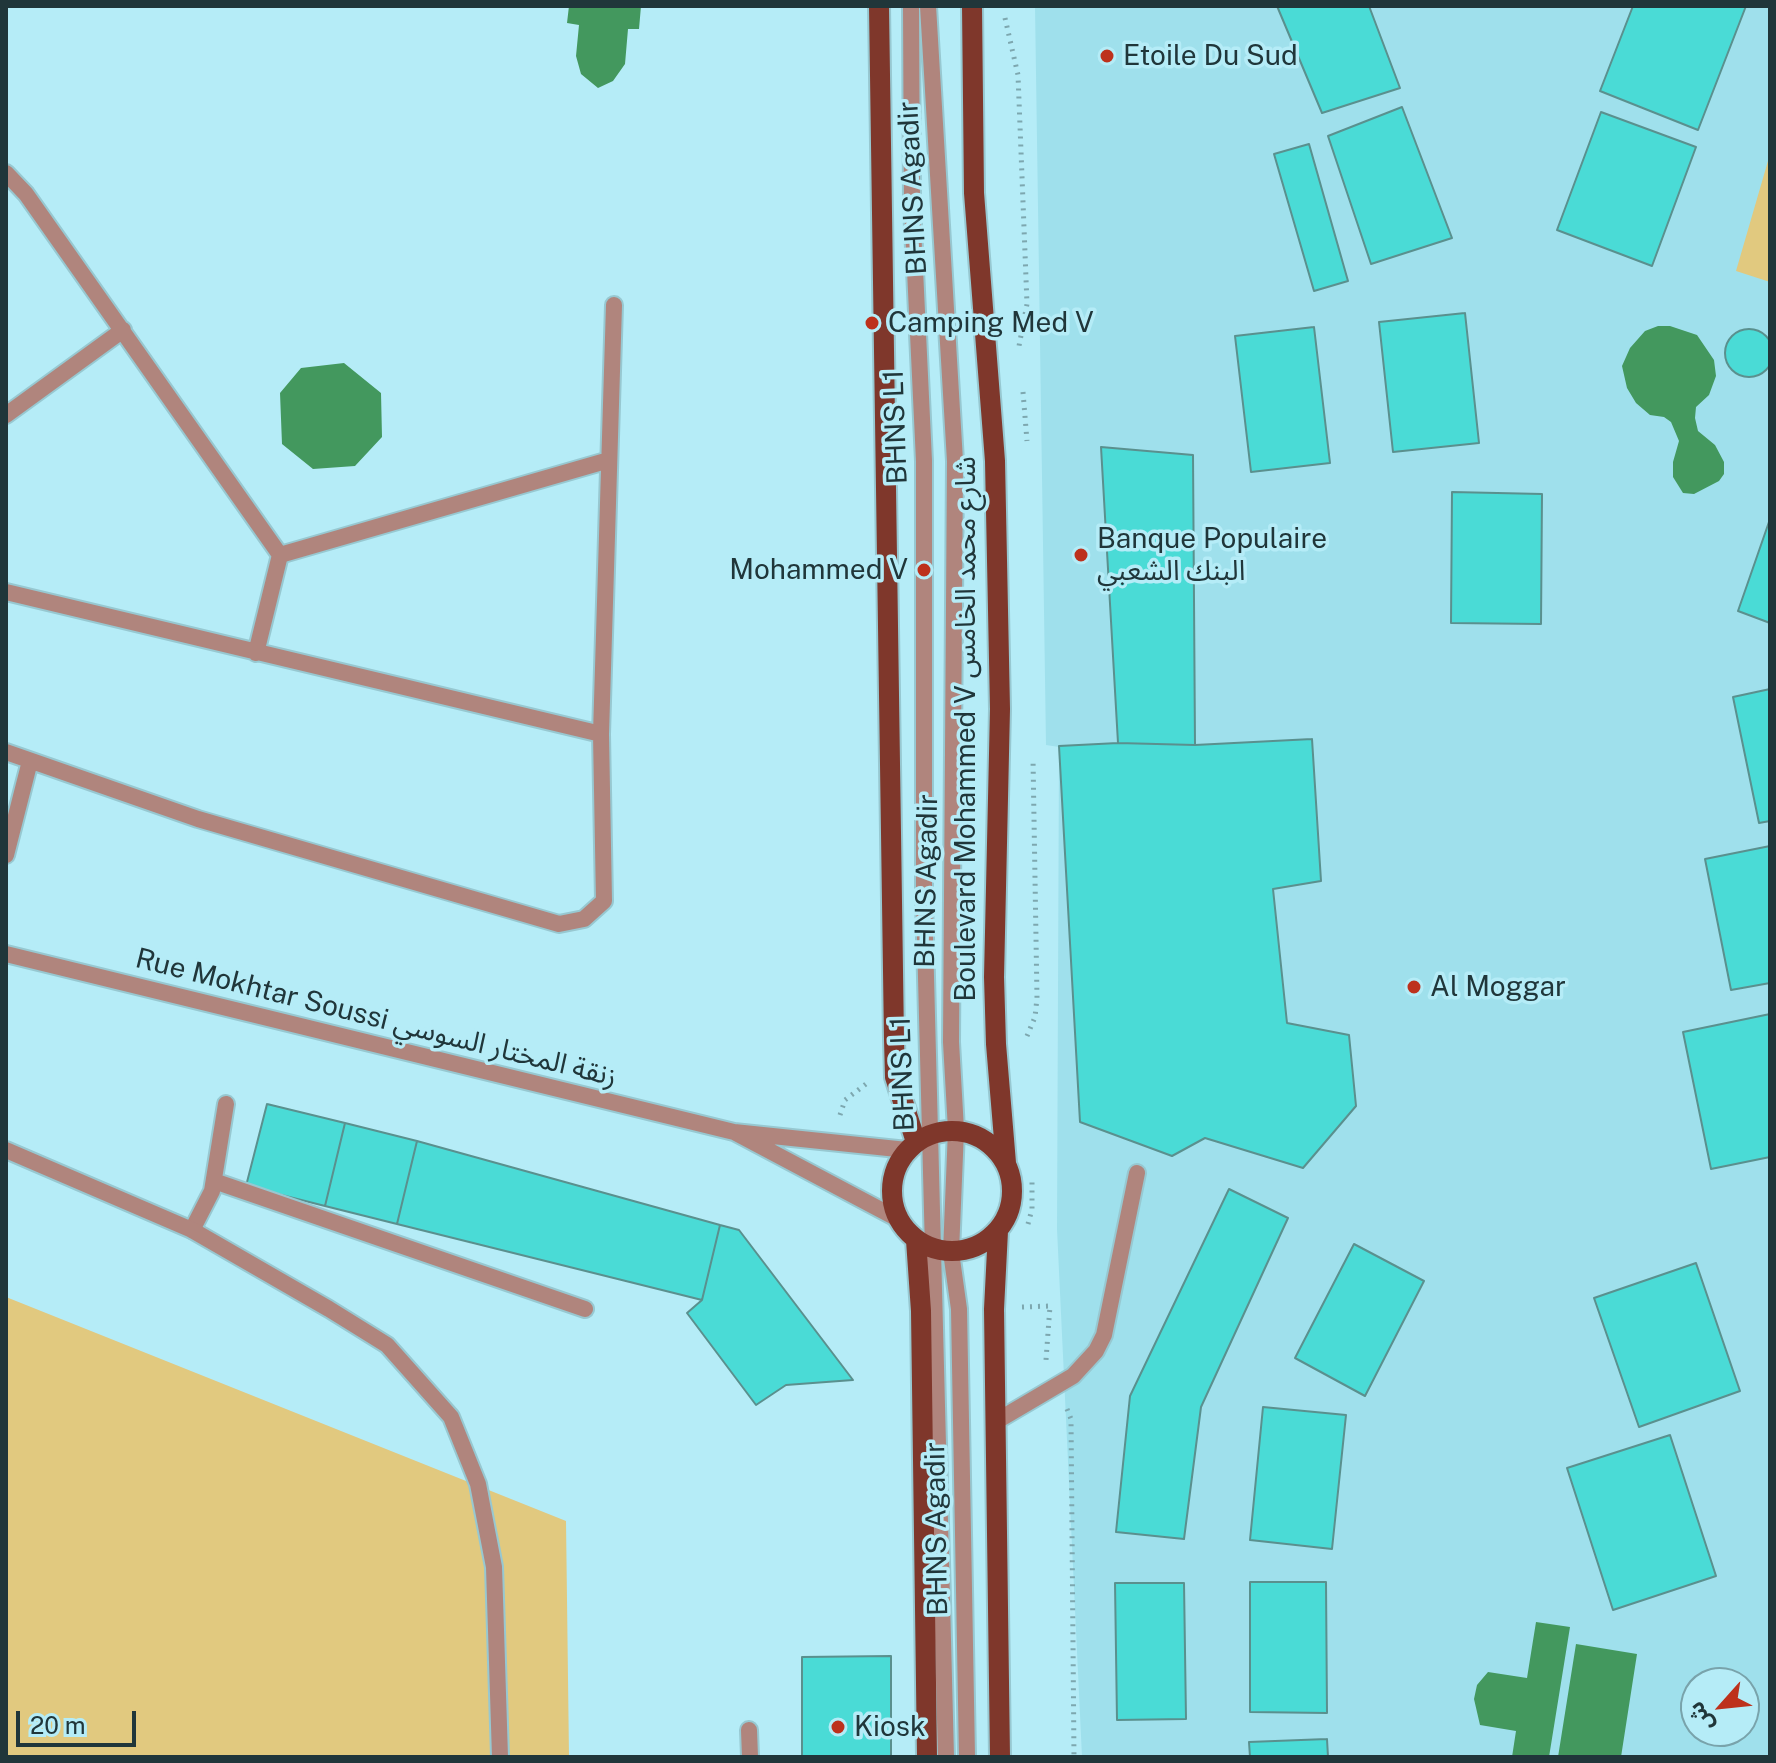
<!DOCTYPE html>
<html>
<head>
<meta charset="utf-8">
<style>
	body { margin:0 }
	#map { position:relative; width:1776px; height:1763px; overflow:hidden; background:#b5ecf7; font-family:"Public Sans","Noto Sans Arabic",sans-serif }
	canvas { display:block }
	.frame { position:absolute; inset:0; border:8px solid #20363a; pointer-events:none }
	.north { position:absolute; left:1680px; top:1667px; width:80px; height:80px; box-sizing:border-box; background:#b5ecf7; border:2px solid #79a3ab; border-radius:50%; rotate:243deg; font-size:22px; font-weight:700; line-height:32px; text-align:center; color:#20363a }
	.north::after { content:''; display:block; margin:auto; width:28px; height:36px; background:#bd311c; clip-path:polygon(50% 0,100% 100%,50% 72%,0 100%) }
	.scale { position:absolute; left:16px; top:1711px; width:120px; height:36px; box-sizing:border-box; border:4px solid #20363a; border-top:0; padding-left:10px; font-size:24px; line-height:28px; white-space:nowrap; color:#20363a; -webkit-text-stroke:6px #b5ecf7; paint-order:stroke }
</style>
</head>
<body>
<div id="map">
<canvas width="1776" height="1763"></canvas>
<div class="frame"></div>
<div class="north">ش</div>
<div class="scale">20 m</div>
</div>
<script>
const ctx = document.querySelector('canvas').getContext('2d');
ctx.lineJoin = 'round';
function paint(path, color) {
  ctx.fillStyle = color;
  ctx.fill(path, 'evenodd');
}
function toPath(rows) {
  const path = new Path2D();
  for (const r of rows) {
    if (r.length === 3) {
      path.moveTo(r[0] + r[2], r[1]);
      path.arc(r[0], r[1], r[2], 0, 2 * Math.PI);
      continue;
    }
    path.moveTo(r[0], r[1]);
    for (let i = 2; i < r.length; i += 2) path.lineTo(r[i], r[i + 1]);
  }
  return path;
}
function stroke(path, color, width, dash) {
  ctx.strokeStyle = color;
  ctx.lineWidth = width;
  ctx.lineCap = dash ? 'butt' : 'round';
  ctx.setLineDash(dash || []);
  ctx.stroke(path);
}
function label(font, color, halo, rows, align = 'center') {
  ctx.font = font + ' "Public Sans","Noto Sans Arabic",sans-serif';
  ctx.lineWidth = 7;
  ctx.setLineDash([]);
  ctx.textBaseline = 'middle';
  ctx.strokeStyle = halo;
  ctx.fillStyle = color;
  for (const [text, x, y, turn = 0] of rows) {
    ctx.save();
    ctx.translate(x, y);
    ctx.rotate((+turn || 0) * Math.PI / 180);
    ctx.textAlign = isNaN(turn) ? turn : align;
    if (halo) ctx.strokeText(text, 0, 0);
    ctx.fillText(text, 0, 0);
    ctx.restore();
  }
}
const built = toPath([
	[1035,6,1770,6,1770,1757,1082,1757,1057,1229,1059,747,1046,745],
	[1696,1683,1744,1683,1744,1731,1696,1731]
]);
const green = toPath([
	[1770,154,1770,282,1736,271],
	[6,1297,566,1521,569,1757,6,1757]
]);
const water = toPath([
	[569,6,641,6,639,29,628,29,625,64,613,81,598,88,581,74,576,56,579,25,567,23],
	[1658,326,1670,326,1697,335,1714,360,1716,376,1709,395,1696,407,1695,418,1698,431,1715,445,1724,462,1724,474,1719,481,1694,494,1683,493,1673,477,1673,462,1679,441,1671,422,1664,417,1650,415,1636,403,1627,388,1622,366,1630,348,1645,331],
	[344,363,381,393,382,437,355,466,313,469,282,444,280,393,301,368],
	[1536,1622,1570,1627,1549,1757,1512,1757,1516,1731,1480,1725,1474,1699,1477,1685,1488,1672,1527,1678],
	[1576,1644,1637,1654,1621,1757,1558,1757]
]);
const building = toPath([
	[1277,6,1369,6,1400,88,1322,113,1277,6],
	[1633,6,1746,6,1698,130,1600,91,1633,6],
	[1402,107,1452,238,1371,264,1328,136,1402,107],
	[1601,112,1696,147,1652,266,1557,230,1601,112],
	[1309,144,1348,281,1314,291,1274,154,1309,144],
	[1465,313,1479,443,1393,452,1379,322,1465,313],
	[1314,327,1330,463,1251,472,1235,336,1314,327],
	[1749,353,24],
	[1101,447,1193,455,1195,745,1118,743,1101,447],
	[1452,492,1542,494,1541,624,1451,623,1452,492],
	[1770,519,1770,623,1738,611,1770,519],
	[1770,689,1770,821,1759,823,1733,697,1770,689],
	[1312,739,1321,881,1273,889,1287,1023,1349,1035,1356,1106,1303,1168,1205,1138,1172,1156,1080,1122,1059,746,1118,743,1195,745,1312,739],
	[1770,846,1770,983,1731,990,1705,859,1770,846],
	[1770,1014,1770,1157,1711,1169,1683,1032,1770,1014],
	[267,1104,345,1123,325,1206,246,1186,267,1104],
	[345,1123,417,1141,397,1224,325,1206,345,1123],
	[417,1141,720,1225,702,1300,397,1224,417,1141],
	[1229,1189,1288,1218,1201,1407,1184,1539,1116,1532,1130,1396,1229,1189],
	[720,1225,739,1230,853,1380,786,1385,756,1405,687,1313,702,1300,720,1225],
	[1354,1244,1424,1281,1365,1396,1295,1358,1354,1244],
	[1696,1263,1740,1391,1639,1427,1594,1298,1696,1263],
	[1263,1407,1346,1415,1332,1549,1250,1540,1263,1407],
	[1670,1435,1716,1576,1613,1610,1567,1468,1670,1435],
	[1250,1582,1326,1582,1327,1713,1250,1712,1250,1582],
	[1115,1583,1184,1583,1186,1719,1117,1720,1115,1583],
	[891,1656,891,1757,802,1757,802,1657,891,1656],
	[1327,1739,1328,1757,1250,1757,1249,1742,1327,1739]
]);
const path = toPath([
	[1005,18,1018,75,1027,304,1019,346],
	[1023,392,1027,441],
	[1027,1036,1035,1017,1037,998,1033,759],
	[840,1115,845,1100,866,1084],
	[1028,1224,1032,1209,1032,1179],
	[1022,1307,1050,1306,1046,1360],
	[1067,1409,1071,1419,1074,1757]
]);
const service = toPath([
	[911,6,912,206,924,461,924,899,946,1757],
	[928,6,955,461,951,1042,956,1130,951,1252,959,1309,967,1757],
	[6,173,26,194,280,555,256,653],
	[6,415,123,330],
	[280,555,609,460],
	[6,592,601,734],
	[6,752,198,819,559,924,584,919,604,901,601,734,614,305],
	[6,855,30,761],
	[214,1181,585,1309],
	[192,1230,212,1191,226,1104],
	[995,1422,1073,1376,1096,1351,1104,1335,1137,1173],
	[749,1730,750,1757]
]);
const minor = toPath([
	[6,954,734,1132],
	[6,1150,192,1230,329,1309,387,1345,451,1417,478,1484,494,1567,500,1757],
	[898,1219,734,1132,907,1150]
]);
const primary = toPath([
	[879,6,894,1039,895,1077,916,1142],
	[972,6,974,193,995,461,1000,709,994,977,996,1044,1006,1163],
	[952,1191,60],
	[998,1231,994,1309,1000,1757],
	[916,1240,921,1311,927,1757]
]);
const markers = [
	[1107,56,8,"#bd311c"],
	[872,323,8,"#bd311c"],
	[1081,555,8,"#bd311c"],
	[924,570,8,"#bd311c"],
	[1414,987,8,"#bd311c"],
	[838,1727,8,"#bd311c"]
];
const poiNames = [
	["Etoile Du Sud",1123,56],
	["Camping Med V",888,323],
	["Banque Populaire",1097,539],
	["البنك الشعبي",1097,571],
	["Mohammed V",908,570,"right"],
	["Al Moggar",1430,987],
	["Kiosk",854,1727]
];
const streetNames = [
	["BHNS Agadir",913,188,-93],
	["BHNS L1",896,427,-92],
	["Boulevard Mohammed V شارع محمد الخامس",966,729,-90],
	["BHNS Agadir",927,881,-89],
	["Rue Mokhtar Soussi زنقة المختار السوسي",376,1018,14],
	["BHNS L1",903,1074,-92],
	["BHNS Agadir",937,1529,-91]
];
paint(built, '#9fe0ec');
paint(green, '#e1c97f');
paint(water, '#43985e');
paint(building, '#4adbd6');
stroke(building, '#5a908e', 2);
stroke(service, '#97c8d1', 20);
stroke(minor, '#97c8d1', 20);
stroke(primary, '#97c8d1', 24);
stroke(path, '#7da7af', 5, [2, 6]);
stroke(service, '#b0857d', 16);
stroke(minor, '#b0857d', 16);
stroke(primary, '#7f372b', 20);
for (const [x, y, r, color] of markers) {
  const dot = new Path2D();
  dot.arc(x, y, r, 0, 2 * Math.PI);
  ctx.fillStyle = color;
  ctx.fill(dot);
  stroke(dot, '#b5ecf7', 3);
}
label('28px', '#20363a', '#b5ecf7', poiNames, 'left');
label('28px', '#20363a', '#b5ecf7', streetNames);
</script>
</body>
</html>
